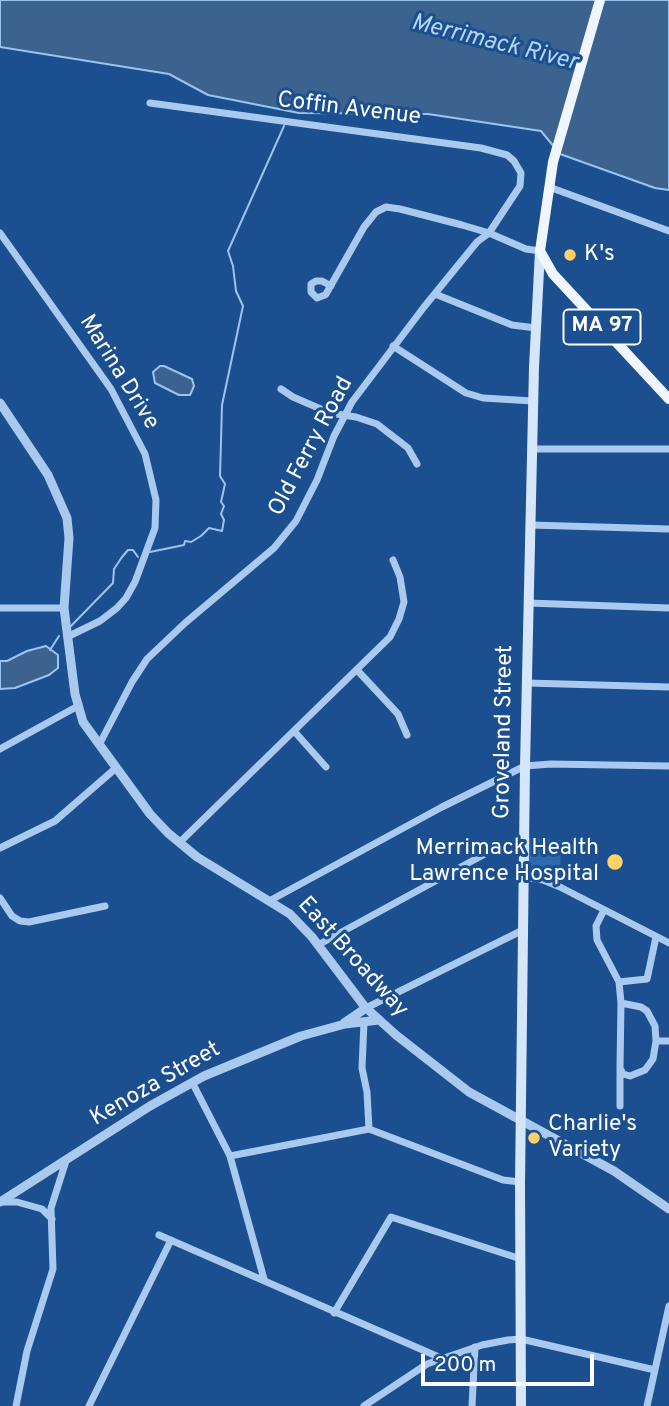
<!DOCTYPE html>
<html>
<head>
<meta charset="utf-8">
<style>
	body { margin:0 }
	#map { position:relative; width:669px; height:1406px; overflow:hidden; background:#1b4f8f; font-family:Overpass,sans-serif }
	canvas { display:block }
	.scale { position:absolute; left:421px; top:1354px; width:173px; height:32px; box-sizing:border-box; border:4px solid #fff; border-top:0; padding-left:9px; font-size:21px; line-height:24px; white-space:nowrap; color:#fff; -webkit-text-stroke:5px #1b4f8f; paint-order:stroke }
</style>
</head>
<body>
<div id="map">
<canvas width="669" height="1406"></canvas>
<div class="scale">200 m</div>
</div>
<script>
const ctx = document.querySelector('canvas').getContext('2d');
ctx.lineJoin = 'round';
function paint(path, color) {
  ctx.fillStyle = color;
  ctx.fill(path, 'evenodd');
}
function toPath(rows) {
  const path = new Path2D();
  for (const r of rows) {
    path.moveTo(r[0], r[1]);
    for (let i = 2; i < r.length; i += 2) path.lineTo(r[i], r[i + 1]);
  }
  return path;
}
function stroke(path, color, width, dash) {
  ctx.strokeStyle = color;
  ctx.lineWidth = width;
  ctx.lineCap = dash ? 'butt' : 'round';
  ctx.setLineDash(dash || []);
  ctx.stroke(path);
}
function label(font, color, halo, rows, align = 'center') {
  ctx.font = font + ' Overpass,sans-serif';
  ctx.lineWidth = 6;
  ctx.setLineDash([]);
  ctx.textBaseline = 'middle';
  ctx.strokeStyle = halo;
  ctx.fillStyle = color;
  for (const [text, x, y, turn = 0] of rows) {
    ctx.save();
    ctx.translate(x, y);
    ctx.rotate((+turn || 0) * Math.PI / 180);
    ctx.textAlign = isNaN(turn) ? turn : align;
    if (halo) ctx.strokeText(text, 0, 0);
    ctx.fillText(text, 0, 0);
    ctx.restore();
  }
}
const green = toPath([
	[529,838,561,840,560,884,529,869]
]);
const water = toPath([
	[0,0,669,0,669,190,655,188,560,154,541,131,428,114,299,113,208,95,169,74,0,47,0,0],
	[160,366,164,366,192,379,194,386,190,395,179,395,155,383,153,372,160,366],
	[46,646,58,655,58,668,49,675,15,688,0,689,0,661,7,661,27,651,46,646]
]);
const stream = toPath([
	[150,552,184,545,185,541,191,542,201,536,209,528,222,531,224,520,221,514,224,506,221,502,225,484,220,476,222,405,243,306,236,291,233,266,228,251,284,126],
	[71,626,113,583,114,569,122,557,128,550,133,550,138,557],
	[50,650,59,636]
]);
const minor = toPath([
	[549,187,669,231],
	[0,233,111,389,145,454,156,500,155,528,135,582,126,598,117,608,100,621,67,637],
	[331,286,322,281,316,281,311,284,311,292,317,298,325,295,326,294,364,227,376,212,386,207,400,209,462,225,489,233,526,249,540,251],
	[435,294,512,325,536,328],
	[393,346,466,393,483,398,533,401],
	[281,389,293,397,330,413,356,417,377,424,408,448,417,464],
	[532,449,669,449],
	[530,525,669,529],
	[528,603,669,608],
	[0,608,64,608],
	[357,670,398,714,407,735],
	[527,683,669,687],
	[294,731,326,767],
	[99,745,132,682,147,659,185,623,274,548,296,521,317,480,334,436,352,402,424,307,477,242,489,233,520,186,521,173,514,161,507,155,481,148,150,103],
	[0,749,78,706],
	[179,843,390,637,399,619,404,602,400,577,393,560],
	[0,848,55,821,116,768],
	[523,877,543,880,560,887,669,943],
	[0,898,12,916,20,921,29,922,105,906],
	[271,900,442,807,525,766,551,764,669,766],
	[604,910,596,926,597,940,619,982,621,1003],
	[318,945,494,849,509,844,524,843],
	[619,982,647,979,656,937],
	[621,1003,641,1007,647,1011,655,1026,656,1041,653,1059,645,1070,630,1076,623,1074,620,1068,621,1003],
	[366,1008,523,930],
	[364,1022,362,1068,367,1092,369,1129],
	[656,1041,669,1041],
	[620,1068,620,1106],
	[192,1082,230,1156,264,1279],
	[230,1156,369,1129,503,1180,520,1182],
	[2,1202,17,1202,42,1209,52,1219],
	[159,1235,441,1358],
	[334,1313,391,1217,521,1259],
	[16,1406,27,1351,53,1269,51,1208,66,1161],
	[89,1406,171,1240],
	[364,1406,427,1364,482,1345,508,1340,521,1339,655,1370],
	[472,1406,475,1347],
	[647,1406,669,1306]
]);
const tertiary = toPath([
	[0,403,48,475,67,518,69,538,64,608,75,694,83,722,150,814,168,833,197,857,290,914,312,937,365,1007,396,1035,469,1092,614,1171,669,1209],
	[344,1023,366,1008],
	[0,1202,150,1106,204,1076,301,1036,345,1024,379,1020]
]);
const secondary = toPath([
	[521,1406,520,1183,525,766,534,367,540,251]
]);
const primary = toPath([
	[600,0,553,162,540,251,553,274,669,399]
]);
const markers = [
	[570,255,7,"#ffd166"],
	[615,862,9,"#ffd166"],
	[534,1138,7,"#ffd166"]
];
const shields = [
	[602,327,77]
];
const shieldNames = [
	["MA 97",602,327]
];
const streetNames = [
	["Coffin Avenue",349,110,7],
	["Marina Drive",118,373,58],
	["Old Ferry Road",312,447,-62],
	["Groveland Street",505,732,-89],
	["East Broadway",352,958,48],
	["Kenoza Street",156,1085,-30]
];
const poiNames = [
	["K's",584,255],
	["Merrimack Health",599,849,"right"],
	["Lawrence Hospital",599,875,"right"],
	["Charlie's",548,1125],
	["Variety",548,1151]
];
const waterNames = [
	["Merrimack River",494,44,14]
];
paint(green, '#2e69ad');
paint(water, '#3c6290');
stroke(water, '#9cc4f0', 2);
stroke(stream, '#9cc4f0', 2);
stroke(minor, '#a9c9ee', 7);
stroke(tertiary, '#a9c9ee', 9);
stroke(secondary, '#d6e6fa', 10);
stroke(primary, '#f0f6ff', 10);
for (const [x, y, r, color] of markers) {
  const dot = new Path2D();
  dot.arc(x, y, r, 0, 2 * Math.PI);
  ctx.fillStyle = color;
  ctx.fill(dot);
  stroke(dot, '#1b4f8f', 2.5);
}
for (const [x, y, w] of shields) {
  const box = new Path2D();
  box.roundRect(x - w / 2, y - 17.5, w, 35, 5);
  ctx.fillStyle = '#1b4f8f';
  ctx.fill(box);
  stroke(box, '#fff', 2);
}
label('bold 21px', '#fff', null, shieldNames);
label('23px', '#fff', '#1b4f8f', streetNames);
label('23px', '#fff', '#1b4f8f', poiNames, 'left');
label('italic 24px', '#b5d3f5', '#1b4f8f', waterNames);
</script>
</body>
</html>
